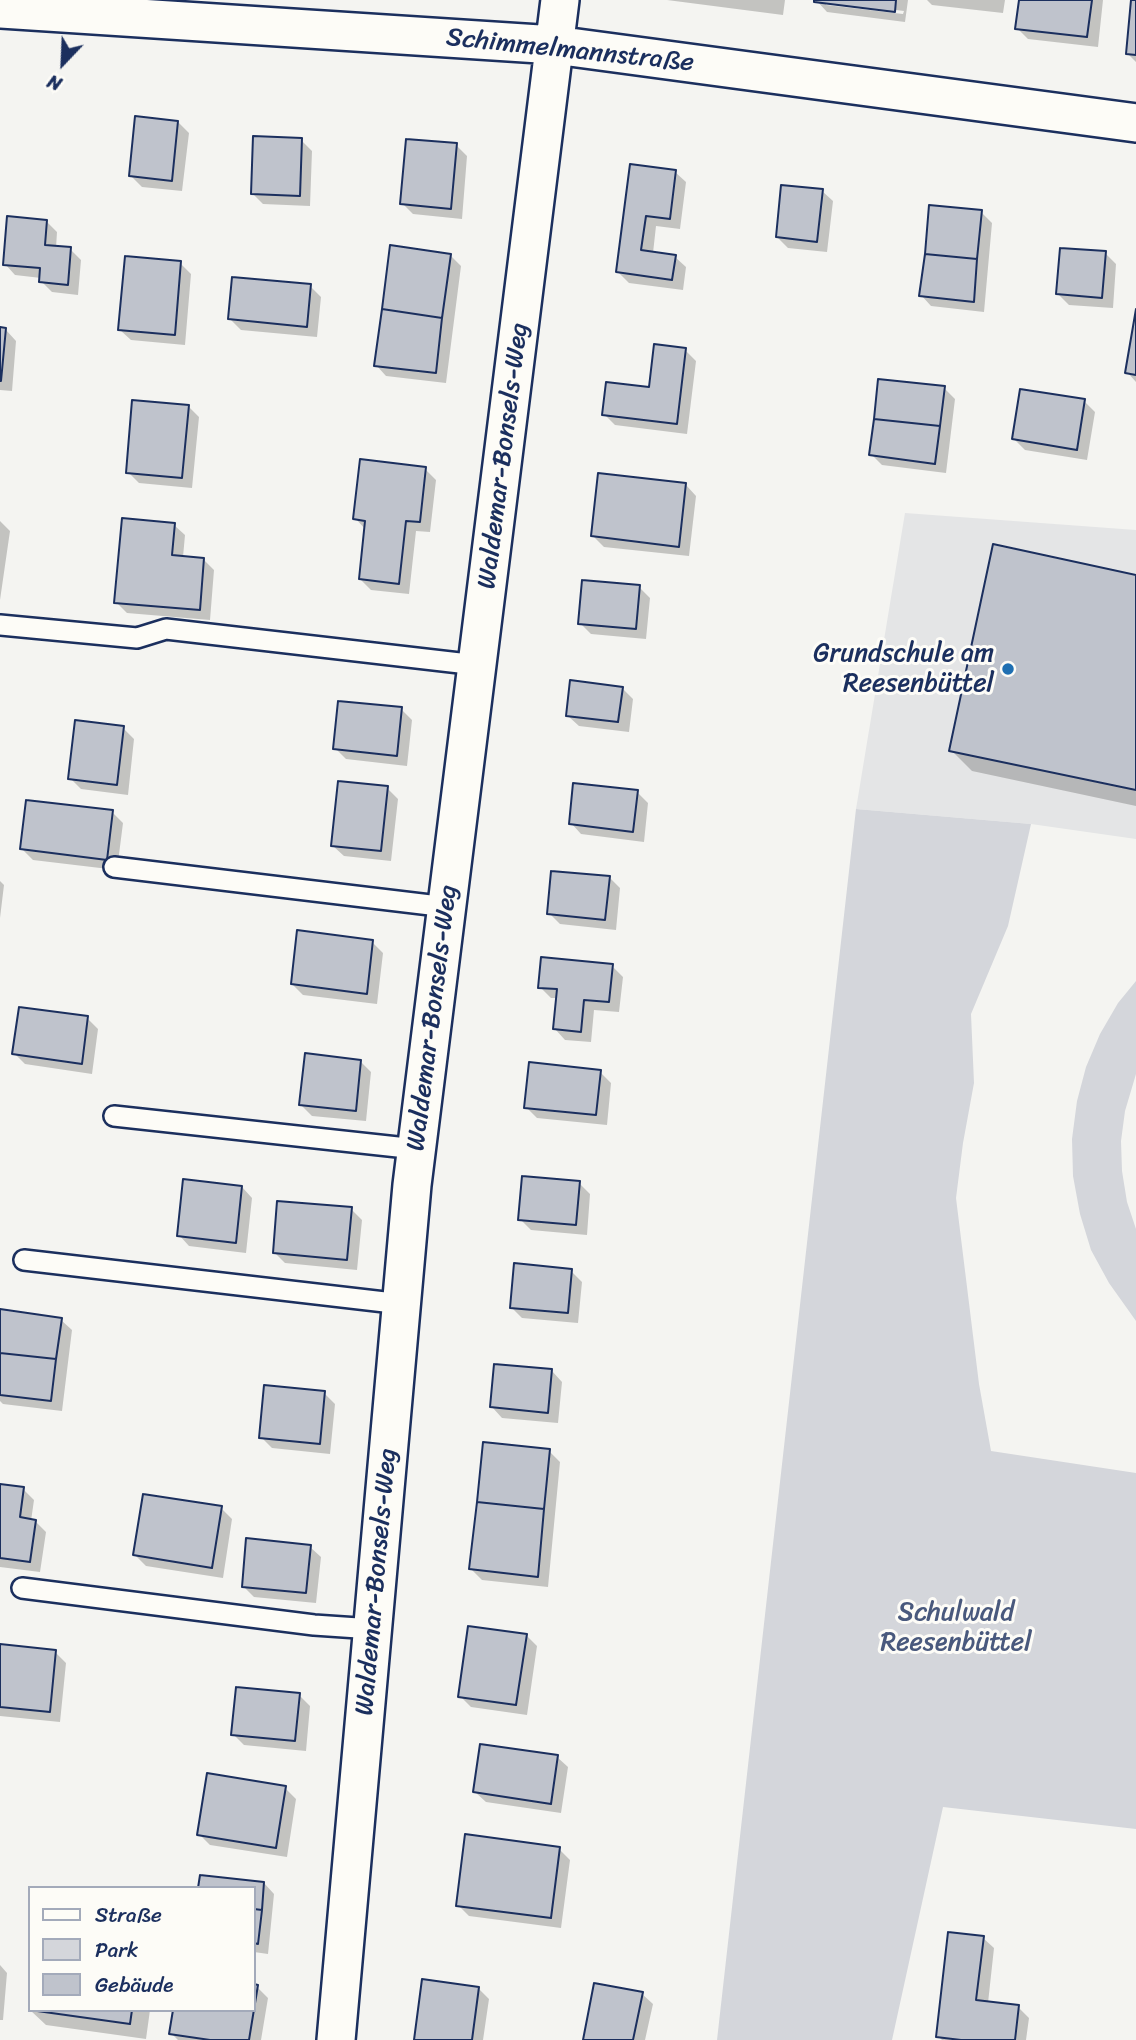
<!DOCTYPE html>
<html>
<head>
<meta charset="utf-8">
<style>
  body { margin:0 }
  #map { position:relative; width:1136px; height:2040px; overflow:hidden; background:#f4f4f1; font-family:Sriracha,sans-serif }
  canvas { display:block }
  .legend { position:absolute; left:28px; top:1886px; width:228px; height:126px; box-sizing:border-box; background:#fdfcf7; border:2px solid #a3aaba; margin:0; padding:9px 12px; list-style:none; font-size:21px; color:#1b2f5e }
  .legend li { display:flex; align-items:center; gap:14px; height:35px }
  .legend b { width:35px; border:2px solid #a3aaba }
  .north { position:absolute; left:28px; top:28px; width:70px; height:70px; -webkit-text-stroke:5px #fdfcf7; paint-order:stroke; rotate:203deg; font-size:19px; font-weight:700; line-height:28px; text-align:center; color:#1b2f5e }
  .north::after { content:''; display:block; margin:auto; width:24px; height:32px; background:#1b2f5e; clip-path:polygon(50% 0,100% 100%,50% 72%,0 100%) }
</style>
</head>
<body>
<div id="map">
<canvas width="1136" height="2040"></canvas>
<ul class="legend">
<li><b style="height:9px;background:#fdfcf7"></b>Straße</li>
<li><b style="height:19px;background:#d4d6db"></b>Park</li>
<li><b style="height:19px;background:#bfc3cc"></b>Gebäude</li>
</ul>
<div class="north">N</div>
</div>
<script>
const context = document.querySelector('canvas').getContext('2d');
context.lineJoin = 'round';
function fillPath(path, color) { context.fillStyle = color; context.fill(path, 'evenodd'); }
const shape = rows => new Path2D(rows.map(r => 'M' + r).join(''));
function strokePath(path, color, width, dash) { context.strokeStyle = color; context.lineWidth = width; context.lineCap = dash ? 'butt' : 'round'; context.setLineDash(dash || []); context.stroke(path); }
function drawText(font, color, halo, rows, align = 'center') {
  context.font = font + ' Sriracha,sans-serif'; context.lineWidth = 6; context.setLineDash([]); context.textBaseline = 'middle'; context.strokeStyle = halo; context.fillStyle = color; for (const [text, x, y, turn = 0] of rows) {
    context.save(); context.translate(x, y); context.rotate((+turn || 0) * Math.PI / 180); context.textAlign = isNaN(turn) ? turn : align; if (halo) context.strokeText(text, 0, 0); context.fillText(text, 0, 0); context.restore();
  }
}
const built = shape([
  [905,513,1136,530,1136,839,1031,824,856,809]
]);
const green = shape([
  [856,809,1031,824,1008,926,971,1014,974,1083,963,1143,956,1198,979,1384,991,1451,1136,1473,1136,1829,943,1807,892,2040,717,2040],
  [1136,981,1136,1074,1125,1111,1121,1141,1122,1171,1127,1202,1136,1229,1136,1321,1109,1283,1091,1250,1080,1214,1073,1176,1072,1139,1077,1101,1086,1067,1100,1034,1118,1003]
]);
const shadow = shape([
  [667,0,785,0,783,15],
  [816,0,908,0,905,22,827,12],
  [826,1,904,11,903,14,826,5],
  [927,0,1005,0,1003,13,932,5],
  [1020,0,1103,0,1098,47,1028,39,1017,28],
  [1133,0,1136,0,1136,62,1127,53],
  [178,122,189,133,182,191,142,187,131,176],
  [301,140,312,151,310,206,263,204,252,193],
  [456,145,467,156,462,219,413,214,402,203],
  [632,166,675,172,686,182,680,229,656,226,653,253,675,257,686,267,683,290,629,283,618,272],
  [822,191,833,201,827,252,788,248,777,237],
  [981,212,992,223,984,312,931,306,921,295],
  [46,221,57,232,56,248,70,249,81,260,78,295,52,292,41,281,41,278,15,275,5,264],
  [1105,253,1116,264,1113,308,1069,305,1058,294],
  [450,255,461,266,446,383,386,376,376,365],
  [180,263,191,274,185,345,131,340,120,330],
  [310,286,321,297,317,337,241,330,230,319],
  [1136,318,1136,382,1127,372],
  [0,329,6,330,16,341,12,391,0,390],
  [685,350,696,361,687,434,615,425,604,414,650,389],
  [944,388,955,399,946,473,882,465,871,454],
  [1084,401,1095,412,1087,460,1025,450,1014,439],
  [188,406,199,417,192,488,139,483,128,472],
  [425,469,436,480,430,532,416,531,409,594,371,590,360,579,366,530,355,518],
  [686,485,696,496,689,556,604,547,593,536],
  [0,521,10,531,0,600],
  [174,525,185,535,183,557,203,559,214,570,210,620,127,613,116,602],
  [1136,577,1136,806,972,771,951,750],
  [639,587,650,598,646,639,591,634,580,623],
  [622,688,633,699,629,732,579,726,568,716],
  [401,709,412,720,407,766,346,759,335,748],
  [123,728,134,739,128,795,81,789,70,778],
  [387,788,398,799,391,861,344,856,333,846],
  [637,792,648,803,644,842,581,834,571,823],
  [112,812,123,823,117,870,33,860,22,849],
  [609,877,620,888,616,930,560,924,549,913],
  [0,881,4,885,0,918],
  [372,942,383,953,377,1004,303,995,292,984],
  [612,966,623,977,619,1012,594,1010,591,1042,565,1040,555,1029,558,998,551,998,540,987],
  [87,1018,98,1029,92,1074,25,1064,14,1053],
  [360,1061,371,1072,366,1121,312,1116,301,1105],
  [600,1072,611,1083,607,1125,537,1118,526,1107],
  [579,1183,590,1194,587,1235,531,1230,520,1219],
  [242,1187,252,1198,246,1253,189,1246,179,1235],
  [351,1209,362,1220,357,1270,285,1263,274,1252],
  [571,1271,582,1282,578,1323,522,1318,511,1307],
  [61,1320,72,1330,62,1411,3,1404,0,1401,0,1321],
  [552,1371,562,1382,558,1423,502,1418,492,1407],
  [324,1393,335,1404,330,1454,272,1448,261,1437],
  [549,1451,560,1462,548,1587,482,1580,471,1569],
  [0,1486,23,1489,34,1500,31,1521,35,1521,46,1532,40,1572,0,1567],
  [221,1508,232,1519,223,1578,146,1566,135,1555],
  [310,1547,321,1557,316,1603,254,1597,243,1586],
  [526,1635,537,1646,527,1715,471,1707,460,1696],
  [0,1646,55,1652,66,1663,60,1722,0,1716],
  [299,1695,310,1706,306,1751,244,1745,233,1734],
  [557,1757,568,1767,561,1813,486,1802,475,1792],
  [285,1788,296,1799,287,1857,210,1845,199,1834],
  [559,1849,570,1860,561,1928,469,1916,458,1905],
  [264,1883,274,1894,268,1954,254,1952,254,1888],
  [983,1938,994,1948,988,2003,1018,2007,1029,2018,1026,2040,942,2040,938,2036],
  [0,1965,7,1973,3,2020,0,2020],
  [254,1986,257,1987,268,1998,261,2040,178,2040,171,2033,254,2010],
  [478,1988,489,1999,483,2040,415,2040],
  [642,1994,653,2004,645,2040,585,2040],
  [30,2010,150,2010,146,2039,46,2025]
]);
const building = shape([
  [814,0,896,0,895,12,814,2,814,0],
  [1019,0,1092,0,1087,37,1015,29,1019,0],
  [1131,0,1136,0,1136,55,1126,54,1131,0],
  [135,116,178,121,172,181,129,176,135,116],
  [253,136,302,138,300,196,251,194,253,136],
  [406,139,457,143,451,209,400,204,406,139],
  [630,164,676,170,670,219,646,216,641,250,676,255,672,280,616,272,630,164],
  [781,185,823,189,817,242,776,237,781,185],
  [929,205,982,210,977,259,925,254,929,205],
  [7,216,47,220,45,245,71,247,68,285,39,282,40,268,3,265,7,216],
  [390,245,451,254,442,318,382,309,390,245],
  [1060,248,1106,251,1102,298,1056,294,1060,248],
  [925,254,977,259,974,302,919,296,925,254],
  [125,256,181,261,175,335,118,330,125,256],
  [232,277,311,284,307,327,228,319,232,277],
  [382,309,442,318,436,373,374,366,382,309],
  [1136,309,1136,375,1125,373,1136,309],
  [0,327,6,328,1,381,0,381,0,327],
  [654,344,686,348,677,424,602,415,606,382,649,387,654,344],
  [878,379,945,386,940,426,874,419,878,379],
  [1020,389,1085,399,1077,450,1012,439,1020,389],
  [132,400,189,405,182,478,126,473,132,400],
  [874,419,940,426,935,464,869,455,874,419],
  [360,459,426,467,420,522,406,521,399,584,359,579,365,521,353,519,360,459],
  [598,473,686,483,679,547,591,536,598,473],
  [122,518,175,523,172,555,204,558,200,610,114,603,122,518],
  [993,544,1136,575,1136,790,949,751,993,544],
  [582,580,640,585,636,629,578,624,582,580],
  [570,680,623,687,618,722,566,716,570,680],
  [338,701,402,707,397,756,333,749,338,701],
  [75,720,124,726,117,785,68,779,75,720],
  [338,781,388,786,381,851,331,846,338,781],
  [573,783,638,790,633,832,569,824,573,783],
  [26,800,113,810,107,860,20,849,26,800],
  [551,871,610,876,605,920,547,914,551,871],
  [297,930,373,940,367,994,291,984,297,930],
  [541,957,613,964,609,1002,584,1000,581,1032,553,1029,557,989,538,988,541,957],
  [19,1007,88,1016,82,1064,12,1054,19,1007],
  [305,1053,361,1060,356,1111,299,1105,305,1053],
  [529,1062,601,1070,596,1115,524,1108,529,1062],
  [522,1176,580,1181,576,1225,518,1220,522,1176],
  [183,1179,242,1186,236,1243,177,1236,183,1179],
  [277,1201,352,1207,347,1260,273,1253,277,1201],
  [514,1263,572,1269,568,1313,510,1308,514,1263],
  [0,1309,62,1318,56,1359,0,1353,0,1309],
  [0,1353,56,1359,51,1401,0,1395,0,1353],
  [494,1364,552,1369,548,1413,490,1407,494,1364],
  [264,1385,325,1391,320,1444,259,1438,264,1385],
  [483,1442,550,1449,544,1509,477,1502,483,1442],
  [0,1484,24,1487,20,1517,36,1520,30,1562,0,1558,0,1484],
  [143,1494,222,1506,212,1568,133,1555,143,1494],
  [477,1502,544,1509,538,1577,469,1569,477,1502],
  [246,1538,311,1545,306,1593,242,1587,246,1538],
  [468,1626,527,1634,516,1705,458,1697,468,1626],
  [0,1644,56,1650,50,1712,0,1707,0,1644],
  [236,1687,300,1693,295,1741,231,1735,236,1687],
  [480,1744,558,1755,551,1804,473,1792,480,1744],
  [207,1773,286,1786,276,1848,197,1835,207,1773],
  [465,1834,560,1847,551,1918,456,1906,465,1834],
  [200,1875,264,1882,262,1910,254,1909,254,1888,198,1888,200,1875],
  [254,1909,262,1910,258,1944,254,1943,254,1909],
  [948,1932,984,1936,976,2000,1019,2005,1015,2040,961,2040,936,2037,948,1932],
  [422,1979,479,1987,472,2040,414,2040,422,1979],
  [594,1983,643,1992,633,2040,583,2040,594,1983],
  [254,1984,258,1985,249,2040,210,2040,169,2034,173,2010,254,2010,254,1984],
  [30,2010,132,2010,130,2024,30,2010]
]);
const service = shape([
  [0,625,137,638,166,629,477,665],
  [114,867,447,907],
  [114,1116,416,1149],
  [24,1260,402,1304],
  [22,1588,314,1625,373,1629]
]);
const minor = shape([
  [0,9,555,45,1136,123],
  [336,2040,412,1185,560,0]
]);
const markers = [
  [1008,669,7,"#1f6fb2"]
];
const streetNames = [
  ["Schimmelmannstraße",570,51,6],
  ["Waldemar-Bonsels-Weg",504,456,-83],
  ["Waldemar-Bonsels-Weg",433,1018,-83],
  ["Waldemar-Bonsels-Weg",377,1582,-85]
];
const poiNames = [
  ["Grundschule am",994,654],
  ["Reesenbüttel",994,684]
];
const parkNames = [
  ["Schulwald",956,1613],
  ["Reesenbüttel",956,1643]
];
fillPath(built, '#e4e5e6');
fillPath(green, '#d4d6db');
fillPath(shadow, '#0003');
fillPath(building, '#bfc3cc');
strokePath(building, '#1b2f5e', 2);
strokePath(service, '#1b2f5e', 24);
strokePath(minor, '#1b2f5e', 42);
strokePath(service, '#fdfcf7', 19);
strokePath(minor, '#fdfcf7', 37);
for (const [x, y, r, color] of markers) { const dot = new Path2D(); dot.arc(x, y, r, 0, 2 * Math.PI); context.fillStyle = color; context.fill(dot); strokePath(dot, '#fdfcf7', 2.5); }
drawText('26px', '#1b2f5e', '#fdfcf7', streetNames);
drawText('26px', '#1b2f5e', '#fdfcf7', poiNames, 'right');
drawText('26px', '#49597d', '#fdfcf7', parkNames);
</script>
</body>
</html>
